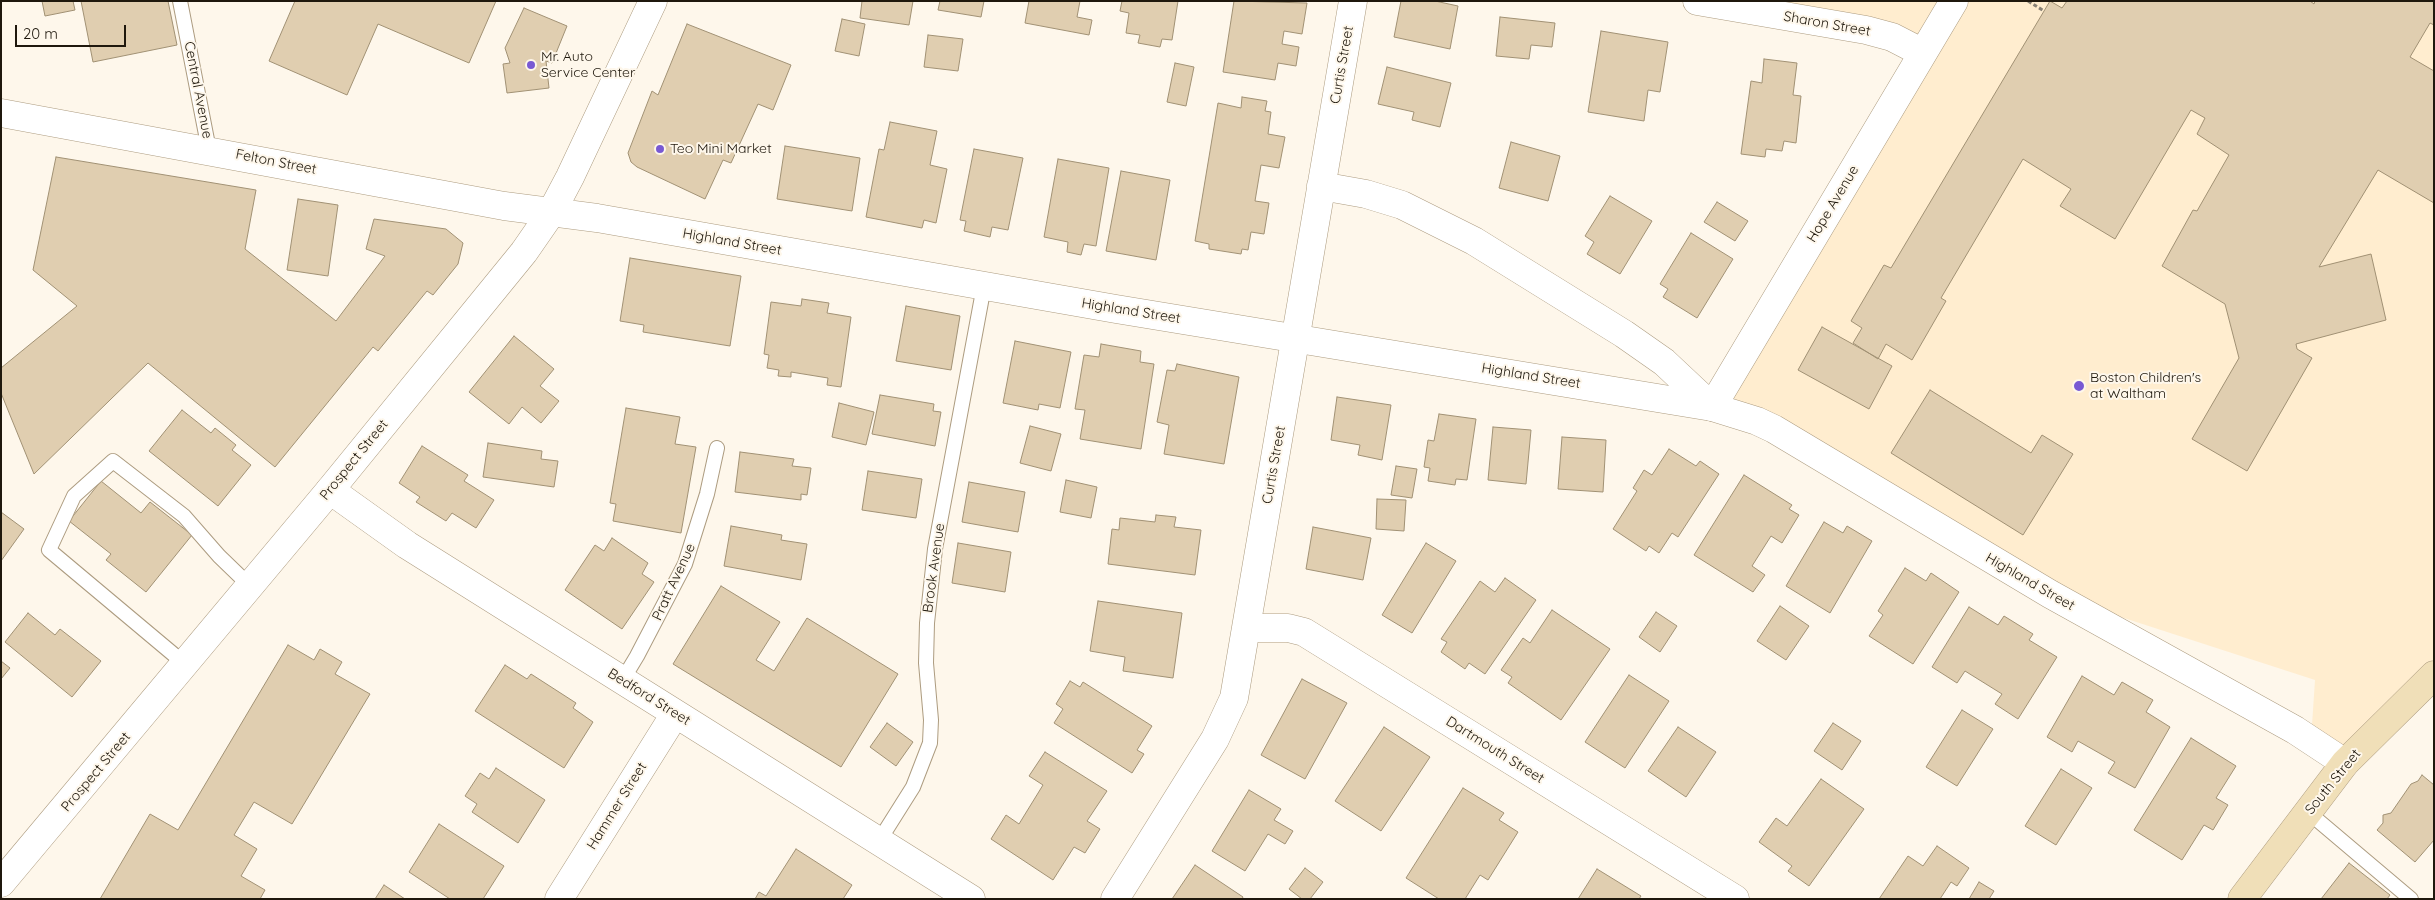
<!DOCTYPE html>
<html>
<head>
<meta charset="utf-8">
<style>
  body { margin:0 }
  #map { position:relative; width:2435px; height:900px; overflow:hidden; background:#fef7eb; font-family:Quicksand,sans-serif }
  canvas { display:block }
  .frame { position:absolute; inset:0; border:2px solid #1f180d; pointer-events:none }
  .scale { position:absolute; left:15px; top:25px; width:111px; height:22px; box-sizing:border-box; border:2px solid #1f180d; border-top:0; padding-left:6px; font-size:15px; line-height:18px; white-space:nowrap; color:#1f180d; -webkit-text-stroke:4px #fef7eb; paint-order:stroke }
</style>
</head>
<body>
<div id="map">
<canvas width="2435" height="900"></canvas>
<div class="frame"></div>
<div class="scale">20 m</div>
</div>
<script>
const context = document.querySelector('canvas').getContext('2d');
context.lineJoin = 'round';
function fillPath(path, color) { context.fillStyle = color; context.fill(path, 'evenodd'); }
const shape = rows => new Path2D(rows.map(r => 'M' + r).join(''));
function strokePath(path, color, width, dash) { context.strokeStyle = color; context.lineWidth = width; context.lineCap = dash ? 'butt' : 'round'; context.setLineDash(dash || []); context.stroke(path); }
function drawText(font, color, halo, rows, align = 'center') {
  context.font = font + ' Quicksand,sans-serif'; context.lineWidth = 4; context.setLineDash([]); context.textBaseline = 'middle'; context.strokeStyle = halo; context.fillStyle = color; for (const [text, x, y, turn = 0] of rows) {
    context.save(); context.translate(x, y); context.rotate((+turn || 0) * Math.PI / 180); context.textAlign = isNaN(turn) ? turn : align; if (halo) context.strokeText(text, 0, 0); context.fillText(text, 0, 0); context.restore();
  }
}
const built = shape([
  [1697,1,2434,1,2434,675,2345,763,2311,740,2315,680,2050,594,1712,407,1923,53]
]);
const building = shape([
  [42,1,73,1,75,10,45,16,42,1],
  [81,1,168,1,177,45,93,62,81,1],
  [295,1,496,1,469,63,378,24,347,95,269,61,295,1],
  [862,1,913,1,909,25,860,18,862,1],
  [940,1,984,1,981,17,938,10,940,1],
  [1029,1,1080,1,1077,17,1092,20,1089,35,1025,23,1029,1],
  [1122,1,1178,1,1172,40,1162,39,1160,47,1138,43,1140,35,1126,33,1129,13,1120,11,1122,1],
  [1234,1,1307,3,1302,34,1284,31,1282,44,1299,47,1296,66,1278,63,1275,80,1223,72,1234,1],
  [1401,1,1435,1,1458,6,1450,49,1394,37,1401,1],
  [2050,1,2062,8,2067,1,2310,1,2314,4,2315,1,2434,1,2434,25,2430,23,2410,57,2434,71,2434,203,2378,170,2319,267,2371,254,2386,320,2296,344,2297,349,2312,358,2247,471,2192,439,2239,358,2225,304,2162,266,2193,210,2197,211,2229,155,2197,134,2205,118,2191,110,2115,239,2060,206,2071,189,2023,159,1941,298,1946,301,1912,360,1886,344,1878,359,1853,343,1862,328,1851,321,1884,265,1891,268,2050,1],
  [524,8,567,26,552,63,546,61,549,88,507,93,503,64,510,63,505,48,524,8],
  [1500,17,1555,23,1552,47,1531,45,1529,59,1496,56,1500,17],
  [842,19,865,24,859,56,835,51,842,19],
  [687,24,791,65,773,110,758,104,731,163,723,160,705,199,637,167,631,162,628,153,652,91,658,95,687,24],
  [1601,31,1668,42,1660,92,1648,90,1644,121,1588,112,1601,31],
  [928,35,963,39,958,71,924,67,928,35],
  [1764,59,1797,63,1793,95,1801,96,1796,143,1784,141,1782,151,1766,149,1765,157,1741,154,1751,81,1762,83,1764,59],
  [1175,63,1194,67,1186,106,1167,102,1175,63],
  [1387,67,1451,83,1440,127,1412,120,1414,112,1378,104,1387,67],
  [1242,97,1267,101,1265,111,1271,112,1268,134,1285,137,1279,168,1261,165,1255,201,1269,203,1264,234,1251,232,1248,250,1242,249,1241,254,1209,249,1209,244,1195,241,1218,103,1241,108,1242,97],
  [890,122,937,131,930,165,947,169,936,223,924,220,922,228,866,217,879,149,884,150,890,122],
  [1511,142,1560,156,1548,201,1499,188,1511,142],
  [785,146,860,158,852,211,777,199,785,146],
  [974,149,1023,158,1008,230,992,227,990,237,964,231,966,221,960,220,974,149],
  [56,157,256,190,245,249,336,321,385,256,366,249,374,219,446,229,463,243,458,264,433,295,427,291,378,351,373,347,275,467,148,363,34,474,1,393,1,368,77,306,33,270,56,157],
  [1058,159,1109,168,1096,246,1084,244,1081,255,1067,252,1068,242,1044,237,1058,159],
  [1121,171,1170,180,1156,260,1106,251,1121,171],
  [1610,196,1652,221,1620,274,1587,254,1594,242,1585,236,1610,196],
  [298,199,338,205,328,276,287,270,298,199],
  [1717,202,1748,221,1735,241,1704,222,1717,202],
  [1691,233,1733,259,1697,318,1663,297,1668,289,1660,284,1691,233],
  [630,258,741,276,730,346,643,332,644,325,620,321,630,258],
  [802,299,829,303,827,313,851,317,841,387,827,385,828,378,791,372,791,377,778,376,779,370,767,368,769,355,764,354,771,302,801,306,802,299],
  [906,306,960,316,951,370,896,361,906,306],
  [1822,327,1892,366,1869,409,1798,370,1822,327],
  [514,336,554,369,540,386,559,401,541,423,522,407,509,424,469,392,514,336],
  [1015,341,1071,352,1060,408,1039,404,1038,410,1003,403,1015,341],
  [1101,344,1141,351,1140,362,1154,364,1141,449,1080,439,1085,410,1075,409,1084,355,1099,357,1101,344],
  [1177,364,1239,377,1224,464,1164,454,1169,425,1157,422,1167,370,1175,371,1177,364],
  [1930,390,2031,453,2042,435,2073,454,2023,535,1891,453,1930,390],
  [880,395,934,404,933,411,941,412,935,446,872,434,880,395],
  [1337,397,1391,405,1382,460,1358,455,1360,445,1331,440,1337,397],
  [839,403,874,412,866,445,832,437,839,403],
  [626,408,680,417,675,444,696,447,681,533,613,521,616,504,610,503,626,408],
  [182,410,211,433,215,428,236,445,232,450,251,465,218,506,149,451,182,410],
  [1439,414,1476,419,1467,480,1456,479,1455,485,1428,481,1430,468,1424,467,1428,440,1434,441,1439,414],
  [1030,426,1061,434,1051,471,1020,463,1030,426],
  [1493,427,1531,430,1526,484,1488,480,1493,427],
  [1562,437,1606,440,1603,492,1558,489,1562,437],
  [488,443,542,451,541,459,558,461,554,487,483,477,488,443],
  [422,446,468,475,464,481,494,500,476,528,452,513,446,521,416,502,420,497,399,483,422,446],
  [1669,449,1696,466,1700,461,1719,474,1678,537,1672,533,1659,553,1649,546,1646,551,1613,529,1637,491,1633,488,1644,470,1652,475,1669,449],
  [740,452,794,459,792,466,811,468,807,495,801,494,801,500,735,492,740,452],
  [1396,466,1417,469,1412,498,1391,495,1396,466],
  [868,471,922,479,916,518,862,510,868,471],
  [1744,475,1792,505,1789,509,1799,515,1782,543,1771,536,1752,566,1765,575,1753,592,1694,555,1744,475],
  [1066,480,1097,487,1091,518,1060,512,1066,480],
  [101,481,141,513,150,502,192,535,146,592,106,560,111,554,69,521,101,481],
  [969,482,1025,492,1018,532,962,522,969,482],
  [1377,499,1406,500,1404,531,1376,529,1377,499],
  [1,512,24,529,1,561,1,512],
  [1156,515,1176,517,1174,527,1201,530,1195,575,1108,564,1112,529,1119,530,1120,518,1155,522,1156,515],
  [1824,522,1843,533,1847,526,1872,541,1830,613,1786,586,1824,522],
  [731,526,782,535,781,540,807,544,801,580,724,566,731,526],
  [1313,527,1371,538,1363,580,1306,569,1313,527],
  [612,538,648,563,642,574,654,582,622,629,565,590,595,545,604,551,612,538],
  [958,543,1011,552,1005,592,952,583,958,543],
  [1426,543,1456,561,1412,633,1382,615,1426,543],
  [1905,568,1926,581,1931,573,1959,592,1913,664,1869,636,1883,615,1878,611,1905,568],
  [1505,578,1536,600,1485,674,1469,663,1465,669,1441,652,1447,642,1441,639,1480,581,1495,592,1505,578],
  [721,586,780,622,756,660,774,671,807,618,898,674,841,767,673,664,721,586],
  [1098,601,1182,613,1173,678,1123,671,1125,657,1090,651,1098,601],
  [1780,606,1809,626,1786,660,1757,641,1780,606],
  [1969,607,1998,625,2004,616,2033,634,2029,640,2057,657,2018,719,1995,704,2002,694,1965,671,1957,683,1932,667,1969,607],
  [1552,610,1610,649,1561,720,1508,683,1512,677,1501,670,1523,638,1530,643,1552,610],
  [1656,612,1677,626,1660,652,1639,637,1656,612],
  [28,613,55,635,60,629,101,661,72,697,5,642,28,613],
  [288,645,314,660,320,649,342,662,335,674,370,694,292,824,254,802,234,835,257,849,241,876,265,890,260,899,100,899,150,814,178,830,288,645],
  [1,661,10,668,1,679,1,661],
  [505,665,527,679,531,674,576,703,573,708,593,722,564,768,475,711,505,665],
  [1629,675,1669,701,1625,768,1585,742,1629,675],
  [2082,676,2114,695,2122,682,2153,700,2146,712,2170,727,2135,788,2108,773,2115,762,2078,741,2072,752,2047,737,2082,676],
  [1302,679,1347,703,1305,779,1261,755,1302,679],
  [1070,681,1080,687,1083,682,1152,726,1137,750,1144,754,1132,773,1054,723,1063,709,1056,704,1070,681],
  [1962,710,1993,729,1957,786,1926,767,1962,710],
  [887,723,913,742,896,766,870,747,887,723],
  [1833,723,1861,741,1842,770,1814,751,1833,723],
  [1384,727,1430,757,1381,831,1335,801,1384,727],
  [1678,727,1716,752,1686,797,1648,771,1678,727],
  [2191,738,2236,766,2216,798,2228,805,2213,830,2204,825,2182,860,2134,830,2191,738],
  [1045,752,1107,791,1087,821,1100,829,1085,853,1074,847,1053,880,991,839,1006,815,1019,824,1043,785,1029,776,1045,752],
  [496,768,545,800,518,843,472,812,477,804,465,796,480,773,489,779,496,768],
  [2061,769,2092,788,2056,845,2025,826,2061,769],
  [2422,775,2434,785,2434,840,2415,862,2377,830,2383,823,2383,815,2391,813,2411,784,2418,781,2422,775],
  [1821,779,1864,809,1809,886,1788,871,1792,866,1759,842,1776,818,1787,826,1821,779],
  [1463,788,1504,813,1499,820,1518,832,1488,880,1480,875,1465,899,1439,899,1406,878,1463,788],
  [1249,790,1281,809,1274,820,1293,831,1285,844,1268,834,1245,871,1212,851,1249,790],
  [439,824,504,866,483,899,450,899,409,872,439,824],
  [1937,846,1969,868,1957,886,1951,882,1940,899,1879,899,1908,856,1923,866,1937,846],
  [796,849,852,885,843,899,755,899,759,892,766,896,796,849],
  [2349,863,2390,895,2387,899,2321,899,2349,863],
  [1195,865,1243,897,1242,899,1172,899,1195,865],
  [1305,868,1323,882,1310,899,1302,899,1289,889,1305,868],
  [1597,869,1641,896,1639,899,1578,899,1597,869],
  [1979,882,1994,891,1989,899,1969,899,1979,882],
  [384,885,405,899,375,899,384,885]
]);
const path = shape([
  [2028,1,2044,11]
]);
const service = shape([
  [180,1,209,150],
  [185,664,49,550,74,496,113,461,184,516,219,556,250,586],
  [622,681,637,656,685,564,707,494,717,448],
  [2308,812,2411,899],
  [879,841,913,787,930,743,931,720,926,663,927,623,935,549,984,286]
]);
const minor = shape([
  [1697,1,1866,30,1892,37,1923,53],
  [1321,186,1366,194,1402,205,1474,241,1624,334,1664,362,1712,407,1954,1],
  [330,490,407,545,971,899],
  [1246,628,1288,628,1304,632,1735,899],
  [559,899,675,714],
  [1115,899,1215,739,1234,698,1353,1]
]);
const tertiary = shape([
  [1,113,504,206,597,218,1116,309,1712,407,1757,421,1774,429,2050,594,2295,730,2345,763],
  [1,883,330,490,524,252,551,213,570,177,653,1]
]);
const secondary = shape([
  [2242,899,2345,763,2434,675]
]);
const markers = [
  [531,65,5,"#7859d3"],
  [660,149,5,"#7859d3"],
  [2079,386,6,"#7859d3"]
];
const streetNames = [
  ["Sharon Street",1827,24,10],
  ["Curtis Street",1342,65,-80],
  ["Central Avenue",198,90,79],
  ["Felton Street",276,162,11],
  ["Hope Avenue",1833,204,-59],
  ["Highland Street",732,242,10],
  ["Highland Street",1131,311,9],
  ["Highland Street",1531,376,9],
  ["Prospect Street",354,460,-51],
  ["Curtis Street",1274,465,-80],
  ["Brook Avenue",934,568,-82],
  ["Pratt Avenue",674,582,-65],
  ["Highland Street",2030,582,30],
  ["Bedford Street",649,697,32],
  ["Dartmouth Street",1495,750,32],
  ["Prospect Street",96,772,-50],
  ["South Street",2333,782,-51],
  ["Hammer Street",617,806,-58]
];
const poiNames = [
  ["Mr. Auto",541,57],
  ["Service Center",541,73],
  ["Teo Mini Market",670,149],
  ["Boston Children's",2090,378],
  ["at Waltham",2090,394]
];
fillPath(built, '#ffedcf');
fillPath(building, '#e0ceb0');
strokePath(building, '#a19174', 1);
strokePath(service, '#ad9c80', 16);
strokePath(minor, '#ad9c80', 29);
strokePath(tertiary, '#ad9c80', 29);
strokePath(secondary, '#ad9c80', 29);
strokePath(path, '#888176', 3, [4, 2.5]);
strokePath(service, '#fff', 14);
strokePath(minor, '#fff', 28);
strokePath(tertiary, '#fff', 28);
strokePath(secondary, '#f0dfb8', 28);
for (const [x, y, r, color] of markers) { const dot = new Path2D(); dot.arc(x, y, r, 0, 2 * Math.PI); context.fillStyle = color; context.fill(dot); strokePath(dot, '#fef7eb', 2); }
drawText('14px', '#1f180d', '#fef7eb', streetNames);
drawText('14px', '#1f180d', '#fef7eb', poiNames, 'left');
</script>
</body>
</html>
